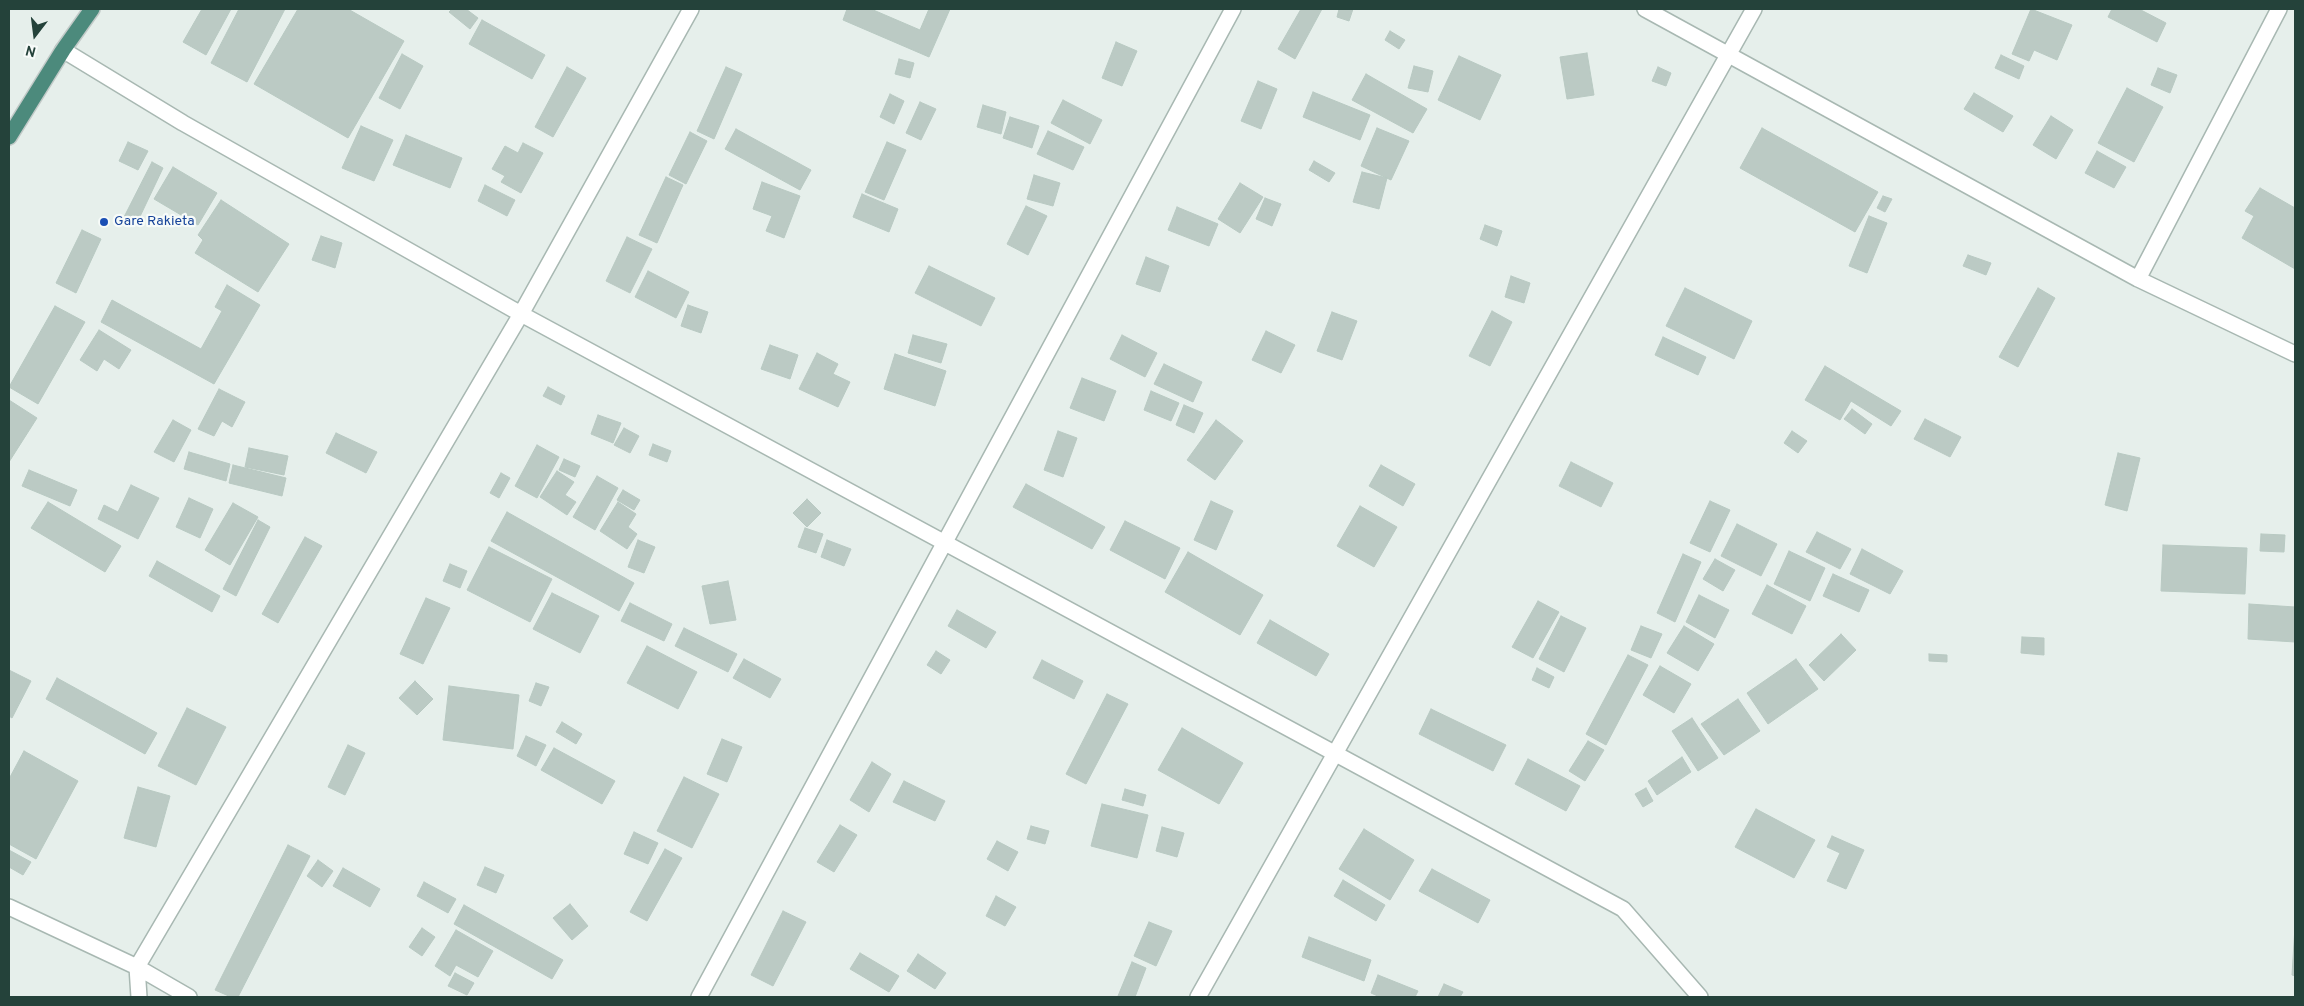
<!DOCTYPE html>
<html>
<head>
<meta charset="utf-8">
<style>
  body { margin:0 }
  #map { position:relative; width:2304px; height:1006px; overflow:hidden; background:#e6efeb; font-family:Overpass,sans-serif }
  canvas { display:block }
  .frame { position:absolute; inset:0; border:10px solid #24423a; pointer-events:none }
  .north { position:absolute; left:10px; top:10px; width:50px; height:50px; -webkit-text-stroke:4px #f7fbf9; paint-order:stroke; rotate:195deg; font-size:14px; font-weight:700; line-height:20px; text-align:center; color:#24423a }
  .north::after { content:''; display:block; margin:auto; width:18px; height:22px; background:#24423a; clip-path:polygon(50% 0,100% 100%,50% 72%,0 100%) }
</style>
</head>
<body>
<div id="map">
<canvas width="2304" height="1006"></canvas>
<div class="frame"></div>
<div class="north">N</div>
</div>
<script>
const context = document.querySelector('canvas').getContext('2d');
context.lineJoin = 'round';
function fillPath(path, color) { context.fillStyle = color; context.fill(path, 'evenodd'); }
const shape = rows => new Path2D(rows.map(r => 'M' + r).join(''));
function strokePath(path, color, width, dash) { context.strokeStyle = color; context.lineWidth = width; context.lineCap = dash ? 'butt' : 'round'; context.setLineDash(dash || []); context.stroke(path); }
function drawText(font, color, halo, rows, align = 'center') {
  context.font = font + ' Overpass,sans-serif'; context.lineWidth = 4.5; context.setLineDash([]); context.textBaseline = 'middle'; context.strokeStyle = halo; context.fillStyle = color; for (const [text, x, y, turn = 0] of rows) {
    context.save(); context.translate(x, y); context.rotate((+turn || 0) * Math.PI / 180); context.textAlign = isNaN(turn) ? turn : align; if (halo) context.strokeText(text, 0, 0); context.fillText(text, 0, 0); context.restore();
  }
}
const building = shape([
  [202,9,231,9,206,55,183,42,202,9],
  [239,9,285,9,247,82,211,63,239,9],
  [298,9,348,9,404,41,348,138,254,84,298,9],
  [452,9,466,9,478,18,470,29,449,12,452,9],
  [847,9,871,9,920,30,929,9,950,9,929,57,843,20,847,9],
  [1301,9,1322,9,1295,59,1278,49,1301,9],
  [1339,9,1353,9,1349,21,1337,17,1339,9],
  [2031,9,2072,25,2057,60,2034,50,2029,61,2012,54,2031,9],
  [2112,9,2139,9,2166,23,2157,42,2108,17,2112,9],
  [482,20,545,55,532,79,469,44,482,20],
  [1390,31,1405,40,1399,49,1385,40,1390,31],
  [1116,42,1137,51,1122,86,1102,78,1116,42],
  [1587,53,1594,95,1567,99,1560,57,1587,53],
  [402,54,423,66,400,109,379,98,402,54],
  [2001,55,2024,66,2019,79,1995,68,2001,55],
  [1459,56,1501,75,1480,120,1438,100,1459,56],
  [899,59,914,63,910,78,895,74,899,59],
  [1414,66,1433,71,1428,92,1408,88,1414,66],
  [567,67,586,78,553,137,535,127,567,67],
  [726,67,742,74,714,139,697,131,726,67],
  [1658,67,1671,73,1666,86,1652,81,1658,67],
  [2158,68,2177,75,2170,93,2151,85,2158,68],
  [1366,74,1427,109,1413,133,1352,100,1366,74],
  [1258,81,1277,89,1261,129,1241,121,1258,81],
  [2127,88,2163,107,2134,162,2098,143,2127,88],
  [1313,92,1370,115,1360,140,1303,117,1313,92],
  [1974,93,2013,116,2003,132,1964,109,1974,93],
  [890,94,904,101,894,124,880,117,890,94],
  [1063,100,1102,120,1090,144,1051,123,1063,100],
  [920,102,936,109,921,140,906,133,920,102],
  [983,105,1006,112,1001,134,977,127,983,105],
  [2051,116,2073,130,2056,159,2033,145,2051,116],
  [1010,117,1039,126,1032,148,1003,138,1010,117],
  [361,126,393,140,374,181,342,168,361,126],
  [1377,128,1409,141,1391,180,1361,166,1377,128],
  [1762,128,1878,192,1855,232,1740,168,1762,128],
  [736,129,811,170,800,190,725,149,736,129],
  [1048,131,1084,147,1073,170,1037,154,1048,131],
  [690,132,707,141,686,184,669,175,690,132],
  [406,135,462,158,450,188,393,165,406,135],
  [128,142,148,151,138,170,119,161,128,142],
  [887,142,906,150,884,200,865,192,887,142],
  [523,143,543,153,521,193,501,182,505,176,492,169,505,146,518,153,523,143],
  [2097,151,2126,167,2114,188,2085,173,2097,151],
  [1314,161,1335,173,1329,182,1309,170,1314,161],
  [152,162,163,168,136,225,123,219,152,162],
  [173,167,217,193,198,225,154,199,173,167],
  [1362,172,1387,178,1379,209,1353,202,1362,172],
  [1034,175,1060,183,1053,206,1027,199,1034,175],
  [666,177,683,185,657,243,639,235,666,177],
  [762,182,800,196,784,238,766,231,772,216,753,209,762,182],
  [1240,183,1263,197,1240,233,1218,219,1240,183],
  [485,185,515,200,507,216,478,201,485,185],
  [2260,188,2295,208,2295,269,2242,238,2254,216,2245,211,2260,188],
  [862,194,898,209,889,232,853,217,862,194],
  [1883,196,1892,199,1885,212,1877,208,1883,196],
  [1265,198,1281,204,1272,226,1256,219,1265,198],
  [221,200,289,244,258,292,195,253,203,240,198,235,221,200],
  [1026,206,1047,216,1028,255,1007,244,1026,206],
  [1177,207,1218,224,1209,246,1168,230,1177,207],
  [1869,216,1887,223,1867,273,1849,266,1869,216],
  [1485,225,1502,231,1497,246,1480,239,1485,225],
  [82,230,101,239,76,293,56,283,82,230],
  [321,236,342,243,335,268,312,260,321,236],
  [627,237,652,249,630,293,606,281,627,237],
  [1968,255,1991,263,1986,275,1963,266,1968,255],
  [1146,257,1169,266,1160,292,1136,284,1146,257],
  [929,266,995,298,981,326,915,293,929,266],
  [648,271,689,292,676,318,635,297,648,271],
  [1511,276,1530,283,1524,303,1505,297,1511,276],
  [227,285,260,305,214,384,101,322,112,300,201,349,222,311,215,307,227,285],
  [1685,288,1752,321,1734,359,1666,326,1685,288],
  [2038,288,2055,298,2018,367,1999,357,2038,288],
  [688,305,708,312,701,333,681,326,688,305],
  [55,306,85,322,38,404,9,387,55,306],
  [1492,311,1512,322,1490,366,1469,356,1492,311],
  [1332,312,1357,321,1342,360,1317,351,1332,312],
  [99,330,131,350,119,369,104,359,97,371,80,360,99,330],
  [1266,331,1295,345,1281,373,1252,360,1266,331],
  [913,335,947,344,941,363,908,353,913,335],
  [1122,335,1157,353,1145,377,1110,359,1122,335],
  [1663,337,1706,357,1698,375,1655,355,1663,337],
  [770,345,798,355,790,379,761,369,770,345],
  [817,353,838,364,833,374,850,382,838,407,799,389,817,353],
  [895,354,946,371,935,406,884,389,895,354],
  [1164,364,1202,382,1193,402,1154,384,1164,364],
  [1825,366,1901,411,1891,426,1851,401,1840,420,1805,400,1825,366],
  [1082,378,1116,391,1104,421,1070,408,1082,378],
  [548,387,565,396,561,405,543,396,548,387],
  [219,389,245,402,232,427,222,421,214,436,198,429,219,389],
  [1151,391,1179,403,1171,421,1144,410,1151,391],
  [9,400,37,418,9,462,9,400],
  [1184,405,1203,413,1194,433,1176,425,1184,405],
  [1852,409,1872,424,1865,434,1844,419,1852,409],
  [598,415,621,423,613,443,591,434,598,415],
  [1925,419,1961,437,1950,457,1914,439,1925,419],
  [173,420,191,430,174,462,154,452,173,420],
  [1216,420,1243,441,1215,480,1187,460,1216,420],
  [624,428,639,436,630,453,614,445,624,428],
  [1058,431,1077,438,1063,477,1044,470,1058,431],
  [1792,431,1807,441,1798,453,1784,443,1792,431],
  [336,433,377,452,366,473,326,453,336,433],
  [653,444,671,451,667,462,649,455,653,444],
  [537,445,559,457,537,498,515,486,537,445],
  [249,448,288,456,284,475,245,467,249,448],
  [189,452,230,464,226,481,184,469,189,452],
  [2118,453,2140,458,2127,511,2105,505,2118,453],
  [564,459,580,466,575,477,559,470,564,459],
  [1571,462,1613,483,1601,507,1559,486,1571,462],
  [233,465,286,478,282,496,229,483,233,465],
  [1381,465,1415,484,1403,506,1369,486,1381,465],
  [29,470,77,490,70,506,22,486,29,470],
  [557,471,574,482,565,495,576,502,567,515,540,497,557,471],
  [501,473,510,478,499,498,490,493,501,473],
  [597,476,618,488,595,530,573,517,597,476],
  [1026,484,1105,527,1092,549,1013,507,1026,484],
  [131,485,159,498,138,539,98,519,104,505,118,512,131,485],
  [623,490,640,500,634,510,617,500,623,490],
  [189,498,213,509,200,538,176,527,189,498],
  [807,499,821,513,807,527,793,513,807,499],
  [1211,501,1233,511,1216,550,1194,540,1211,501],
  [1710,501,1730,510,1710,552,1690,543,1710,501],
  [48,502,121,546,105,572,31,528,48,502],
  [618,502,636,514,628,527,637,534,627,549,600,531,618,502],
  [233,503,258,517,230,565,205,550,233,503],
  [1360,506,1397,527,1374,567,1337,546,1360,506],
  [507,512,634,583,619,611,491,541,507,512],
  [258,520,270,527,236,596,223,589,258,520],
  [1125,521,1180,548,1165,579,1110,550,1125,521],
  [1737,524,1777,544,1761,576,1721,556,1737,524],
  [805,528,823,534,816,553,798,547,805,528],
  [1817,532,1851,549,1840,569,1806,552,1817,532],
  [2261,534,2285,535,2284,552,2260,551,2261,534],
  [305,537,322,546,278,623,262,614,305,537],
  [638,540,655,547,644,573,628,567,638,540],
  [827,540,851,549,844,566,821,557,827,540],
  [2163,545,2247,548,2245,594,2161,591,2163,545],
  [489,547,552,579,530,622,467,590,489,547],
  [1862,549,1903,571,1890,594,1850,574,1862,549],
  [1789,551,1825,568,1810,601,1774,584,1789,551],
  [1188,552,1263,595,1240,635,1165,592,1188,552],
  [1683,554,1701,562,1675,622,1657,613,1683,554],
  [1715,559,1735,570,1723,591,1703,579,1715,559],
  [157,561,220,596,212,612,149,576,157,561],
  [450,564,467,571,460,588,443,581,450,564],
  [1833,574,1869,590,1859,612,1823,596,1833,574],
  [728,581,736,620,710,624,702,586,728,581],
  [1767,585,1806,606,1792,634,1752,614,1767,585],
  [552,593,599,616,580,653,533,629,552,593],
  [1699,595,1729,610,1715,638,1686,622,1699,595],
  [426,598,450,608,423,664,400,654,426,598],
  [1538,601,1559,612,1533,658,1512,647,1538,601],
  [630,603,672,624,664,641,621,621,630,603],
  [2249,604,2295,607,2295,642,2248,639,2249,604],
  [957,610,996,632,986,648,948,626,957,610],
  [1561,616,1586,628,1564,672,1539,659,1561,616],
  [1270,620,1329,654,1316,676,1257,643,1270,620],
  [1641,626,1662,634,1651,658,1631,650,1641,626],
  [1684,626,1714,644,1698,671,1667,653,1684,626],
  [684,628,737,654,728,672,675,646,684,628],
  [1841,634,1856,650,1824,681,1809,665,1841,634],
  [2022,637,2044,638,2044,655,2021,653,2022,637],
  [647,646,697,672,678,709,627,683,647,646],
  [936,651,950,660,941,674,927,665,936,651],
  [1929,654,1947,655,1947,662,1929,661,1929,654],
  [1628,655,1648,665,1606,745,1586,734,1628,655],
  [744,659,781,679,770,698,733,678,744,659],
  [1796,659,1818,689,1768,724,1747,693,1796,659],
  [1042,660,1083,681,1074,699,1033,678,1042,660],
  [1660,666,1691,684,1674,713,1643,695,1660,666],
  [1537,668,1554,677,1549,688,1532,680,1537,668],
  [9,670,31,681,12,718,9,716,9,670],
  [57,678,157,733,145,754,46,699,57,678],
  [415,681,433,699,417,715,399,698,415,681],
  [536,683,549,687,541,706,529,701,536,683],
  [449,686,519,695,513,749,443,740,449,686],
  [1107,694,1128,704,1086,784,1066,774,1107,694],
  [1738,699,1760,731,1724,755,1701,724,1738,699],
  [187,708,226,727,196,785,158,766,187,708],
  [1431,709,1506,745,1493,771,1419,734,1431,709],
  [1692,718,1718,758,1698,771,1672,731,1692,718],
  [562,722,582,734,576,744,556,732,562,722],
  [1182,728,1243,763,1219,804,1158,770,1182,728],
  [526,736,546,745,536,766,517,756,526,736],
  [722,739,742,747,727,782,707,774,722,739],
  [1588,741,1604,750,1585,781,1569,771,1588,741],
  [348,745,365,753,345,795,328,787,348,745],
  [554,748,615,781,602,804,541,770,554,748],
  [24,751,78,781,36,859,9,844,9,779,24,751],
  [1682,757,1691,772,1657,795,1648,781,1682,757],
  [1528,759,1580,786,1566,811,1515,784,1528,759],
  [872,762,891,774,869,812,850,800,872,762],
  [684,777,719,794,692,848,657,831,684,777],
  [904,781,945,801,935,821,893,802,904,781],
  [138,787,170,796,156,847,124,838,138,787],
  [1646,788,1653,801,1643,807,1635,794,1646,788],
  [1125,789,1146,795,1143,806,1122,800,1125,789],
  [1102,804,1148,815,1137,858,1091,846,1102,804],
  [1756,809,1815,840,1794,878,1735,847,1756,809],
  [840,825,857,835,834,872,817,862,840,825],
  [1031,826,1049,831,1045,844,1027,839,1031,826],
  [1162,827,1184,833,1177,857,1156,851,1162,827],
  [1364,829,1414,860,1390,900,1339,869,1364,829],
  [634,832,658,843,648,864,624,854,634,832],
  [1832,836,1864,850,1846,889,1827,881,1840,853,1827,847,1832,836],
  [997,841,1018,852,1008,871,987,859,997,841],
  [288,845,310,856,238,997,231,997,215,990,288,845],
  [665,849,682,858,647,921,630,912,665,849],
  [9,850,31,862,23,875,9,867,9,850],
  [318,860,333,871,322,887,307,876,318,860],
  [485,867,504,875,496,893,477,885,485,867],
  [343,868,380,889,370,907,333,886,343,868],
  [1432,869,1490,900,1478,923,1419,891,1432,869],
  [1343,880,1385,905,1376,921,1334,896,1343,880],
  [424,882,456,899,448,913,417,896,424,882],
  [996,896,1016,907,1005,926,986,916,996,896],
  [570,904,588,926,572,940,553,918,570,904],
  [464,905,563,960,552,979,454,924,464,905],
  [783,911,806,922,773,986,751,975,783,911],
  [1149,922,1172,931,1156,966,1134,956,1149,922],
  [2295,927,2295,976,2292,975,2295,927],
  [422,928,435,937,422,956,409,947,422,928],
  [456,930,493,951,478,977,456,965,450,976,435,966,456,930],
  [1309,937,1371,960,1364,981,1302,957,1309,937],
  [860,953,899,976,889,992,850,969,860,953],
  [918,954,946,973,935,989,907,971,918,954],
  [1132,962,1146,968,1135,997,1122,997,1118,996,1132,962],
  [455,973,474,983,467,995,448,986,455,973],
  [1378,975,1418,991,1415,997,1380,997,1371,993,1378,975],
  [1444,984,1463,992,1460,997,1438,997,1444,984]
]);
const minor = shape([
  [1645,9,2138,279,2295,354],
  [63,50,183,123,521,314,1623,909,1700,997],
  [2138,279,2279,9],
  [9,907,137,967,189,997],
  [139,997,137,967,521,314,691,9],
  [699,997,1233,9],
  [1198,997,1754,9]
]);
const trunk = shape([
  [9,137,63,50,92,9]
]);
const markers = [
  [104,222,5,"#1a4fb4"]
];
const transitNames = [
  ["Gare Rakieta",114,222]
];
fillPath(building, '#bbcac4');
strokePath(building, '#b8c9c2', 1);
strokePath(minor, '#a8b8b2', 18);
strokePath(trunk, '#c2cac8', 18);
strokePath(minor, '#fff', 15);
strokePath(trunk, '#4c8a7c', 15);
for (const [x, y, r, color] of markers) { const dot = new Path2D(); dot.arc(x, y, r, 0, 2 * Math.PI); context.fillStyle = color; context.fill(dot); strokePath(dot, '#f7fbf9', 2); }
drawText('14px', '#164399', '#f7fbf9', transitNames, 'left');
</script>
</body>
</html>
